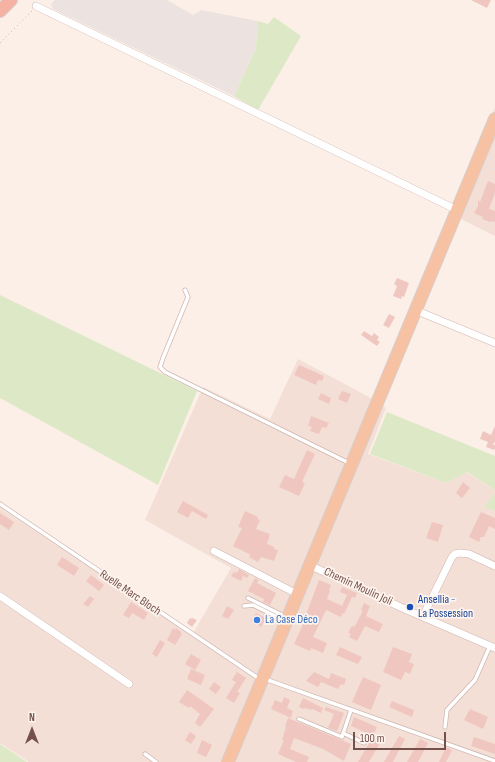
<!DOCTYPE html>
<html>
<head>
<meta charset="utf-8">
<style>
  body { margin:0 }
  #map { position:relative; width:495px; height:762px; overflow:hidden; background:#fcefe7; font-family:"Sofia Sans Condensed",sans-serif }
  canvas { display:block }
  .north { position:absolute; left:12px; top:710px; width:40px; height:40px; -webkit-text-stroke:3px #fef4ee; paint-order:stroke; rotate:0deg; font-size:11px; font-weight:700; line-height:16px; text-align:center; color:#75514c }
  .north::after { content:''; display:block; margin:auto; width:14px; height:18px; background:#75514c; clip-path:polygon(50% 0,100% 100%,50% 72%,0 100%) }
  .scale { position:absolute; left:353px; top:732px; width:93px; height:18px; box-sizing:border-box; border:2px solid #75514c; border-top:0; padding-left:5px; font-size:12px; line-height:14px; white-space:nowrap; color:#75514c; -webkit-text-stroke:3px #fef4ee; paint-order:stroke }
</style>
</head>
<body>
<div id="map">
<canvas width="495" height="762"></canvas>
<div class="north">N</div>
<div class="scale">100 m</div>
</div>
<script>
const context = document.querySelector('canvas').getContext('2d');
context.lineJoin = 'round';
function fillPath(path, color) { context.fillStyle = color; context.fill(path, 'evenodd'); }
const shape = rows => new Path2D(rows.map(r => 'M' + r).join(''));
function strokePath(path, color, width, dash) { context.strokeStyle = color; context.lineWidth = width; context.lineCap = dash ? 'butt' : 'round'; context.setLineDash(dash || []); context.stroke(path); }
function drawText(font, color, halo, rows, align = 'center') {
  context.font = font + ' "Sofia Sans Condensed",sans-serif'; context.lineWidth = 3.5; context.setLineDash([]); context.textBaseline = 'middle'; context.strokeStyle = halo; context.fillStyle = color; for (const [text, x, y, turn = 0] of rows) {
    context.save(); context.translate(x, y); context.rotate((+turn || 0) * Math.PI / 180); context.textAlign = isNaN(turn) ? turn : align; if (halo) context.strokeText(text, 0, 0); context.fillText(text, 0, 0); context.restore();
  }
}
const residential = shape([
  [495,107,495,236,451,214,487,128],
  [298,359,369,397,386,408,368,454,446,483,466,472,495,490,495,493,484,507,495,511,495,762,29,762,0,743,0,508,192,635,231,568,145,520,203,387,270,419]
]);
const industrial = shape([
  [55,0,167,0,193,15,201,10,258,21,256,48,234,96,53,9,51,4]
]);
const green = shape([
  [274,17,301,36,258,110,234,96,256,48,258,21,268,24],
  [0,295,197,391,158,485,0,398],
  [387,412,495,456,495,490,467,472,446,483,370,454],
  [495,493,495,511,484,507],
  [0,744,27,762,0,762]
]);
const building = shape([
  [471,0,491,0,487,8],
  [488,181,495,184,495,193,489,209,495,211,495,222,491,221,490,222,482,219,483,217,474,213,478,206,478,200,480,202],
  [397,278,409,283,404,297,402,296,401,299,393,296,397,286,394,284],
  [389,314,395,317,389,328,383,325],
  [364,331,372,336,374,333,379,337,377,340,380,342,377,346,361,335],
  [299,365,324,376,322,381,318,380,316,385,294,375],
  [342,391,351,394,347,403,338,399],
  [321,393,331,398,329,404,318,399],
  [311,416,329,423,326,428,322,427,319,434,310,431,312,427,308,426],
  [495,426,495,441,493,445,495,445,495,448,494,450,486,447,488,442,480,439,483,431,491,435],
  [307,450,315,454,302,482,305,483,299,496,279,487,285,475,294,479],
  [463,482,470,488,462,498,456,493],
  [183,501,208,515,206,519,192,511,188,518,177,512],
  [245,511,258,517,257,519,260,520,256,529,270,534,267,544,274,547,274,549,278,550,274,561,261,557,258,562,249,557,251,555,233,546,242,528,238,527],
  [481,512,495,518,495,529,489,526,484,537,481,537,479,542,469,537],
  [0,513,14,522,9,530,0,524],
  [432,522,443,525,438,542,426,538],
  [62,557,79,568,74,576,57,565],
  [239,569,249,575,247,578,243,576,241,581,231,576,234,572,237,573],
  [91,575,104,585,99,591,86,581],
  [255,578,259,580,257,583,276,593,270,605,263,602,264,599,248,591],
  [319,580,331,585,329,590,330,591,327,599,342,606,347,595,340,592,342,587,357,593,355,598,352,597,344,614,342,613,341,617,326,610,313,637,327,643,323,653,311,648,310,651,294,644,305,620,304,620],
  [90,596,94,599,88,607,83,604],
  [131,602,148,613,144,620,132,613,129,618,123,615],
  [364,603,370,606,366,616,383,624,379,632,365,626,357,641,349,637,351,634,348,633,352,626,354,627,356,624,363,611,361,610],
  [227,606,234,610,228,619,222,616],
  [256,613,266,618,261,627,251,621],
  [190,618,191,619,192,618,197,620,192,627,187,623],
  [173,628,175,630,176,628,181,632,181,633,182,634,175,645,167,640],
  [160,640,165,643,157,657,152,654],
  [340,647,362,657,358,664,336,655],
  [393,647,412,654,409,662,414,664,410,674,405,672,401,680,383,672],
  [191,654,201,660,195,670,185,664],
  [191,669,205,675,201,685,187,679],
  [237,672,246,678,237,692,240,693,234,703,226,698,236,682,232,680],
  [314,672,329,679,331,673,346,679,344,685,341,684,338,689,321,682,318,687,306,681],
  [363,677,381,685,371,710,352,702],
  [214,682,221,687,216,694,209,689],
  [187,690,214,709,200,727,195,723,200,714,190,706,189,708,179,702],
  [284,697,290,700,287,708,293,711,291,718,271,709,275,700,282,703],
  [303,698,323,708,321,713,312,709,311,710,305,708,304,709,299,707],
  [392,701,414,710,412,717,389,707],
  [326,707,344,713,337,731,328,728,334,714,324,710],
  [470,709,488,717,483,729,464,720],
  [354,717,377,727,373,736,351,726],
  [288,718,351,744,344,761,323,749,294,738,290,749,309,757,307,762,296,762,278,754,284,740,282,740,286,727,285,726],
  [190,732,196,736,191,744,185,740],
  [373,736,381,741,369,762,358,762],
  [399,736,405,739,393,762,384,762],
  [474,737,495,744,495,754,471,746],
  [420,739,428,743,418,762,407,762],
  [202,740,212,745,206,757,197,753],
  [446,747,452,750,446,762,439,762]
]);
const path = shape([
  [0,43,32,11]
]);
const service = shape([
  [185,290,188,297,163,358,160,367,165,372,351,464],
  [0,504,261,680],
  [248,598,286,617],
  [244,606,253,605,285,621],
  [265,679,495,761],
  [299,719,342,737,351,710],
  [445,727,447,710,475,680,490,646],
  [343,733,364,743],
  [145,754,156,762]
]);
const minor = shape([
  [36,6,457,210],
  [415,310,495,343],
  [214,551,297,594],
  [309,565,407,610,495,648],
  [0,596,129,684],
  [423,616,452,557,455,554,459,553,469,554,495,566]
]);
const primary = shape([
  [228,762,495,119]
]);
const trunk = shape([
  [0,11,11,0]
]);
const markers = [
  [410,607,4,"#1a4fb4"],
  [257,620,4,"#3f7fe0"]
];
const streetNames = [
  ["Chemin Moulin Joli",358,587,25],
  ["Ruelle Marc Bloch",130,593,34]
];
const transitNames = [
  ["Ansellia -",418,600],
  ["La Possession",418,614]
];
const shopNames = [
  ["La Case Déco",265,620]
];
fillPath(residential, '#f3dfd6');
fillPath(industrial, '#ece3e1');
fillPath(green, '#dde9c6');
fillPath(building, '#f0c7c0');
strokePath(service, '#cfb6b0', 5);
strokePath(minor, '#cfb6b0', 8);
strokePath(primary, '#d8cecd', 14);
strokePath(trunk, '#d8cecd', 14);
strokePath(path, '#d5aaa3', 1, [1, 3]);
strokePath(service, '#fff', 3.5);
strokePath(minor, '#fff', 7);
strokePath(primary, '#f7c2a3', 12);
strokePath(trunk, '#f5b2a2', 12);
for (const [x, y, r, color] of markers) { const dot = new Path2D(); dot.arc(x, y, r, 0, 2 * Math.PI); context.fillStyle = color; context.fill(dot); strokePath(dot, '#fef4ee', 1.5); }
drawText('12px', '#75514c', '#fef4ee', streetNames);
drawText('12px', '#164399', '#fef4ee', transitNames, 'left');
drawText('12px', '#366cbe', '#fef4ee', shopNames, 'left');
</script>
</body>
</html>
